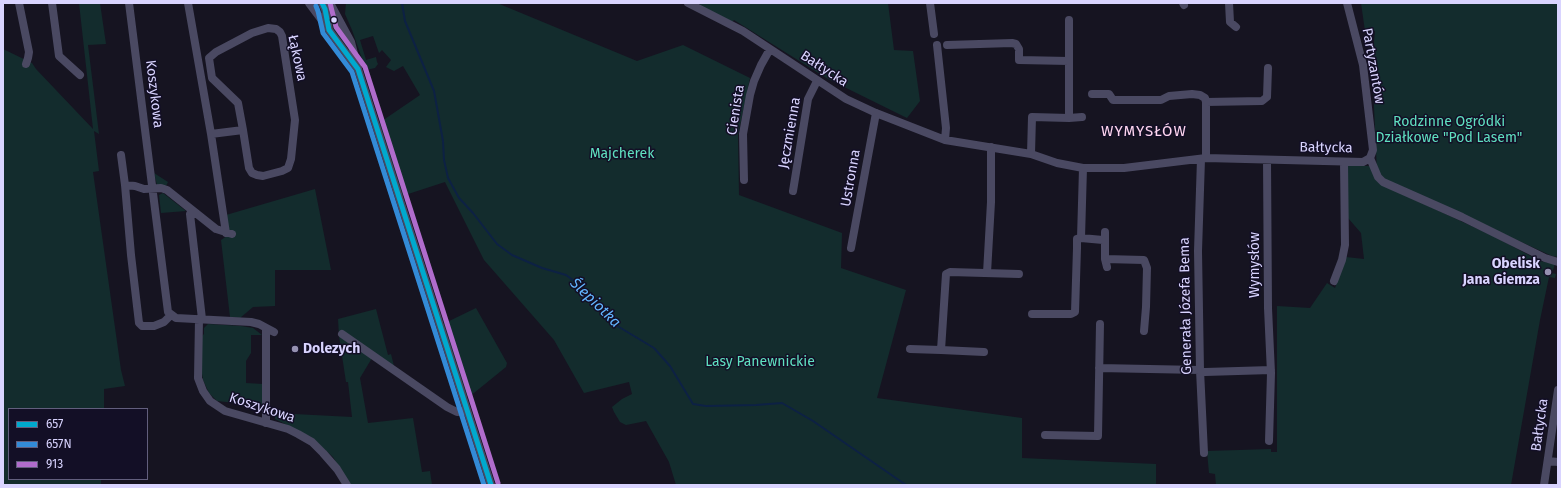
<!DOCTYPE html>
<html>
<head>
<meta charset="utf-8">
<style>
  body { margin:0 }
  #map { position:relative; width:1561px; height:488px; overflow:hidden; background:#161421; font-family:"Fira Sans",sans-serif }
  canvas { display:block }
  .frame { position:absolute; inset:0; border:4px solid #d9d4ff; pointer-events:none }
  .legend { position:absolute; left:8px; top:408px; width:140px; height:72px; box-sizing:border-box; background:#130f26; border:1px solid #625e7d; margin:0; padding:5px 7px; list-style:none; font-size:12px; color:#d9d4ff }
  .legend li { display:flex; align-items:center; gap:8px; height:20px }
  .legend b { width:20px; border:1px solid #625e7d }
</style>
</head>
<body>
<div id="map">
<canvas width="1561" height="488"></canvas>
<div class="frame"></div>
<ul class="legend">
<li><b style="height:5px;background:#00a9ce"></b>657</li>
<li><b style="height:5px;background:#338bd7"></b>657N</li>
<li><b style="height:5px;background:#b06ccc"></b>913</li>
</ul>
</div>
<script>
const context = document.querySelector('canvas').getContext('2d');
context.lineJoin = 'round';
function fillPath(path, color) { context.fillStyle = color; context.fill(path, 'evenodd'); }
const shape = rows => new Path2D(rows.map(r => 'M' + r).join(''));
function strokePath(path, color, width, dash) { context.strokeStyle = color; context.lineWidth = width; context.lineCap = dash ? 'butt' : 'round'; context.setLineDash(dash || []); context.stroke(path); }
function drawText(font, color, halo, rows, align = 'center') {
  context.font = font + ' "Fira Sans",sans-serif'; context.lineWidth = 3; context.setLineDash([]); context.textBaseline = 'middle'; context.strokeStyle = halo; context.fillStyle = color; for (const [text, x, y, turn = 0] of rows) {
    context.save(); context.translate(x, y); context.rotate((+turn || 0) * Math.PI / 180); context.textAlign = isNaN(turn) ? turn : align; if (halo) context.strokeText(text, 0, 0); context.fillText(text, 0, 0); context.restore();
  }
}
const green = shape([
  [79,3,100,3,106,44,88,45,99,134,94,131,99,171,93,172,121,370,125,386,104,389,104,409,9,409,9,479,101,479,101,485,3,485,3,49,32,63,36,69,93,129],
  [346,3,497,3,637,61,683,45,750,78,738,135,739,195,842,233,841,268,906,290,877,398,1022,418,1022,458,1156,464,1156,485,676,485,669,462,646,421,626,425,620,422,614,412,612,407,622,399,632,394,629,382,584,393,554,340,484,260,445,182,402,196,379,123,420,95,403,66,394,71,386,67,391,60,382,50,379,53,373,36,360,40,366,60,376,57,377,62,378,64,375,68,366,70,352,30,345,14],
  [699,3,888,3,894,50,913,51,920,101,907,118,828,79,734,20,732,22,701,6],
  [1361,3,1558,3,1558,257,1552,256,1385,180,1377,172,1372,63,1375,31,1365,31],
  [326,4,348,39,349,51,332,30],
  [1347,166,1370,166,1381,184,1493,236,1540,261,1555,264,1552,273,1556,274,1555,278,1549,277,1540,320,1511,485,1216,485,1215,474,1209,473,1207,451,1271,449,1271,452,1277,452,1277,306,1310,308,1327,283,1335,288,1346,257,1364,259,1361,233,1348,218],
  [154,173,168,182,166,186,157,185],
  [315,189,331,270,275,270,275,306,253,307,240,318,230,317,221,240,227,236,226,215],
  [163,193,186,211,161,213,159,195],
  [476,308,507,363,506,367,469,397,466,396,443,324],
  [376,309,388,355,391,354,395,370,372,358,360,378,368,423,413,418,422,472,430,471,432,485,350,485,333,457,311,437,275,419,275,413,352,417,348,382,346,382,339,336,338,319],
  [208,324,241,326,253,328,262,335,251,335,251,353,246,361,246,383,263,384,263,406,217,401,209,393,203,380,201,368,202,336,204,334,204,328]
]);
const stream = shape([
  [402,3,405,21,434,91,443,141,444,160,448,178,459,198,473,213,497,244,512,255,542,268,566,275,581,286,602,313,614,324,654,348,670,366,693,404,706,406,756,405,782,403,813,421,906,485]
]);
const minor = shape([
  [19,3,29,52,28,58,26,64],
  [52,3,59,56,80,75],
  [129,3,168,312,176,318,251,322,259,324,274,332],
  [188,3,211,134,226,233],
  [309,3,327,27],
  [322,3,325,9,329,30,357,68],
  [330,3,351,42,358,69,491,485],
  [688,3,743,31,846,99,876,113,945,140,1031,154,1057,163,1083,168,1124,168,1206,158,1363,162,1370,158],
  [930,3,934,34],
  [1183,3,1184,5],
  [1229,3,1230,22,1236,27],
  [1347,3,1363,65,1373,150,1370,158],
  [937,45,946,128,945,140],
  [947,45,1012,43,1016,44,1019,49,1019,60,1069,61,1069,20],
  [1092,94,1109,94,1113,100,1161,100,1169,96,1192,94,1200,95,1205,98,1206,102,1262,101,1267,97,1268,68],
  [1069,118,1082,117],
  [211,134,243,130,249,168,252,173,257,175,263,176,282,171,288,168,291,159,295,120,282,36,280,32,276,29,268,28,252,33,216,52,209,58,212,78,238,103,243,130],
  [1031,154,1032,117,1069,118,1069,61],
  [121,155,125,185,131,255,139,323,142,326,154,326,164,322,171,315],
  [1206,158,1206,102],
  [1370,158,1378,177,1383,182,1462,217,1545,258,1558,262],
  [1201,159,1198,251,1200,370,1204,453],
  [1267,160,1268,308,1271,373,1269,441],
  [744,180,743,134,750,95,754,81,761,65,770,49],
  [125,185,135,186,144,189,161,188,167,190,216,229,232,234],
  [793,191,808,99,817,81],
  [192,210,190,214,202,319],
  [1081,238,1103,240,1105,243,1105,259,1107,267],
  [1105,243,1105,232],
  [851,248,876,113],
  [1105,259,1144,260,1147,268,1146,307,1144,331],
  [987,273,991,202,991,147],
  [1334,281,1342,260,1345,245,1344,162],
  [1032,314,1071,314,1075,312,1077,248,1077,239,1081,238,1083,168],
  [199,319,198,378,203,391,210,401,225,411,288,429,298,434,312,442,323,453,337,469,347,485],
  [342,334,447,407,457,412,467,411],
  [910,349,941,350],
  [984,352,941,350,946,274,950,272,1019,274],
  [1099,368,1200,370,1205,372,1271,370],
  [266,423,266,328],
  [1045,435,1098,436,1100,324],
  [1548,461,1558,462],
  [1544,485,1558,390]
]);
const bus1 = shape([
  [322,3,325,9,329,30,358,69,491,485]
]);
const bus2 = shape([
  [316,6,318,11,323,33,352,72,484,485]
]);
const bus3 = shape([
  [330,3,336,27,365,67,498,483]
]);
const markers = [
  [334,20,3.5,"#d9d4ff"],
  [1548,272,4,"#9591b1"],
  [295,349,4,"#9591b1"]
];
const streetNames = [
  ["Łąkowa",297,58,78],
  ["Partyzantów",1373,66,80],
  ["Bałtycka",824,69,33],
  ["Koszykowa",154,94,83],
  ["Cienista",736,110,-81],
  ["Jęczmienna",790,133,-80],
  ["Bałtycka",1326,148,1],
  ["Ustronna",851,178,-80],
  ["Wymysłów",1255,265,-90],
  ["Generała Józefa Bema",1186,306,-91],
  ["Koszykowa",262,408,18],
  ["Bałtycka",1540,425,-82]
];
const parkNames = [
  ["Rodzinne Ogródki",1449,122],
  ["Działkowe \"Pod Lasem\"",1449,138],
  ["Majcherek",622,154],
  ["Lasy Panewnickie",760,362]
];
const poiNames = [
  ["Obelisk",1540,264],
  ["Jana Giemza",1540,280],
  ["Dolezych",303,349,"left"]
];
const neighbourhoodNames = [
  ["WYMYSŁÓW",1144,132]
];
const waterNames = [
  ["Ślepiotka",595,303,44]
];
fillPath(green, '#132c2d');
strokePath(stream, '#0d2144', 2);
strokePath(minor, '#4a4962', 8);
strokePath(bus1, '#00a9ce', 5);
strokePath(bus2, '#338bd7', 5);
strokePath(bus3, '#b06ccc', 5);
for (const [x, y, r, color] of markers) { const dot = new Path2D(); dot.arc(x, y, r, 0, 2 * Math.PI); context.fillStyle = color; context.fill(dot); strokePath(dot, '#130f26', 1.5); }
drawText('14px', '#d9d4ff', '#130f26', streetNames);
drawText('14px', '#5fe0c0', '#130f26', parkNames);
drawText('bold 14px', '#d9d4ff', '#130f26', poiNames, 'right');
context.letterSpacing = '1px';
drawText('15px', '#ffd6f0', '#130f26', neighbourhoodNames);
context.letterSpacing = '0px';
drawText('italic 15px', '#62b6ff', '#130f26', waterNames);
</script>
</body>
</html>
